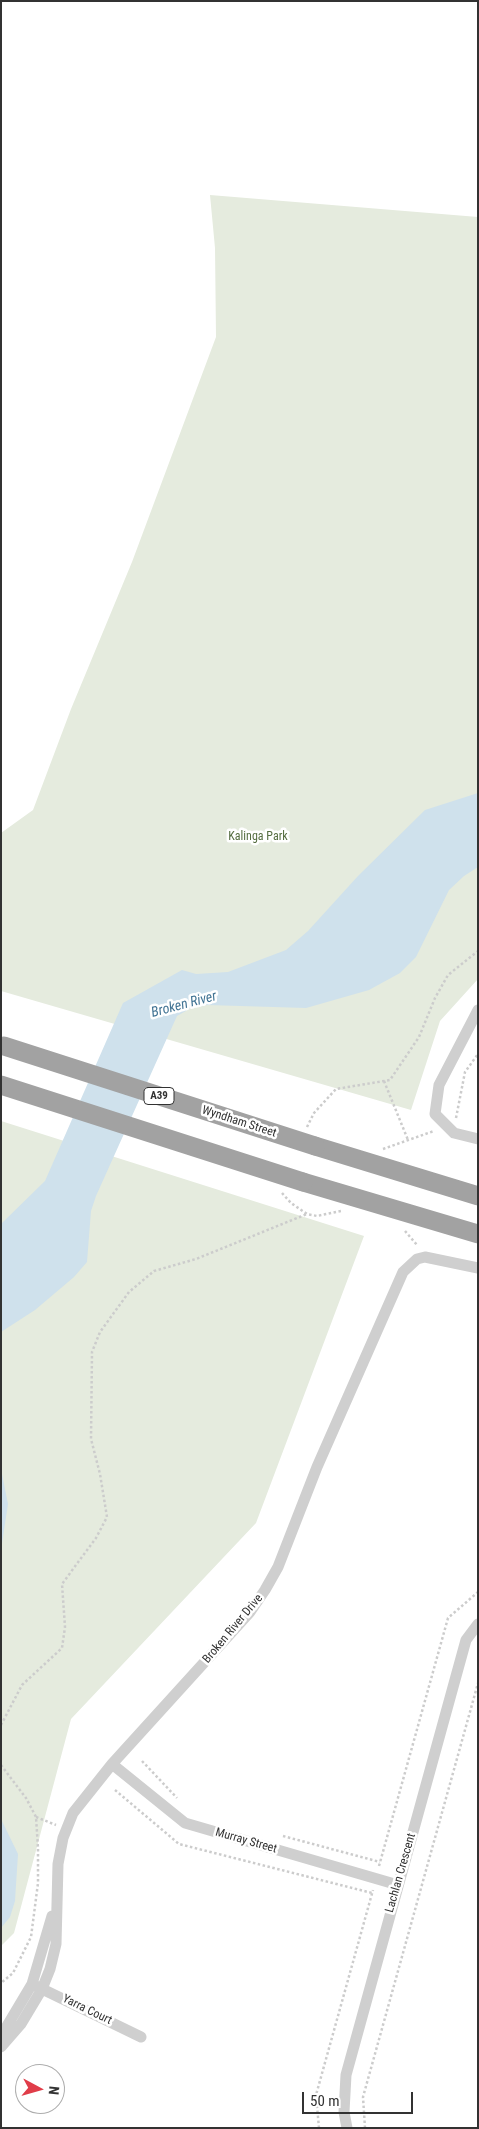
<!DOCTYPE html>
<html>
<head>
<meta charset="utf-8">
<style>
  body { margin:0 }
  #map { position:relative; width:479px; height:2129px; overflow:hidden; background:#fff; font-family:"Roboto Condensed",sans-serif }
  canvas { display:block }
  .frame { position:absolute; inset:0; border:2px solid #323232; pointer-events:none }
  .north { position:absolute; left:15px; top:2064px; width:50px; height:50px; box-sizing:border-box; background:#fff; border:1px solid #adadad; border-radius:50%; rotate:96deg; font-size:14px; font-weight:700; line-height:20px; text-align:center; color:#323232 }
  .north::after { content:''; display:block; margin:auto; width:18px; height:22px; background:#e03d49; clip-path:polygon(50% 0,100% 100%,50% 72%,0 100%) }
  .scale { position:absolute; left:302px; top:2092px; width:111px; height:22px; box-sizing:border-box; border:2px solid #323232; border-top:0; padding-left:6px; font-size:15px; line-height:18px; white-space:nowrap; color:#323232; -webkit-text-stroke:4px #fff; paint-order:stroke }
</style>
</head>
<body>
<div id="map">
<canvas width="479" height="2129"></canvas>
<div class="frame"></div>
<div class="north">N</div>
<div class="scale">50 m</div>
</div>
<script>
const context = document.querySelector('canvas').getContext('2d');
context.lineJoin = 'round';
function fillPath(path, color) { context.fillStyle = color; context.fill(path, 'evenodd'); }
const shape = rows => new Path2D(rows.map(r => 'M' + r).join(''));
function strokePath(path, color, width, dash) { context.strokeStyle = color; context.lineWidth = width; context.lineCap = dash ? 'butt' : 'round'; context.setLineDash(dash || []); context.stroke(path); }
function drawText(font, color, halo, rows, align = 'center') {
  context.font = font + ' "Roboto Condensed",sans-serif'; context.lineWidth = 5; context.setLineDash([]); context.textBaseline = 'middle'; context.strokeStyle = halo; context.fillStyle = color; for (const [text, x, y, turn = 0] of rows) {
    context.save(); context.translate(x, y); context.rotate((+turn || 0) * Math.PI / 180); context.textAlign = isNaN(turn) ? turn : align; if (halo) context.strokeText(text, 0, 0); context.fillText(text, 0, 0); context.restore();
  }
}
const green = shape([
  [210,195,478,217,478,979,440,1021,411,1110,1,991,1,833,33,810,71,709,132,562,216,337,215,248],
  [1,1121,364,1236,256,1523,71,1719,14,1933,1,1946]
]);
const water = shape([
  [478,793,478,867,464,876,449,890,416,957,400,973,369,990,306,1008,207,1005,191,1008,177,1016,96,1196,91,1211,87,1262,74,1277,35,1310,1,1332,1,1224,45,1181,123,1003,182,970,196,974,228,972,286,950,308,931,358,876,425,810],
  [1,1469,8,1504,1,1550],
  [1,1819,18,1854,15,1901,10,1917,1,1928]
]);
const path = shape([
  [384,1081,408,1140],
  [456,1118,465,1072,478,1054],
  [307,1127,314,1113,336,1089,390,1080,419,1037,435,998,448,975,478,951],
  [383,1149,434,1131],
  [282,1193,291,1203,307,1214,317,1216,341,1211],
  [405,1231,417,1245],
  [1,1725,22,1685,62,1648,65,1627,62,1584,96,1538,107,1517,100,1474,91,1439,92,1352,100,1332,129,1292,154,1271,196,1259,307,1214],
  [142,1761,177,1798],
  [1,1765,26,1798,36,1817,38,1848,38,1883,31,1937,13,1973,1,1983],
  [115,1790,179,1844,372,1893],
  [36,1817,56,1825],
  [283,1836,380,1862],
  [379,1866,448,1618,478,1592],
  [319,2128,316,2095,373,1890],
  [365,2128,363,2097,478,1683]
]);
const minor = shape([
  [478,1010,439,1085,435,1114,454,1133,478,1139],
  [112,1764,185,1823,398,1885],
  [36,1986,141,2037],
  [1,2036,32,1984,52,1916],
  [1,2047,21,2024,42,1989,50,1969,56,1944,58,1864,63,1838,73,1813,112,1764,250,1612,265,1590,278,1567,317,1467,403,1272,417,1259,425,1257,478,1268],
  [347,2128,344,2112,346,2075,466,1640,478,1624]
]);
const trunk = shape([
  [315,1146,478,1196],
  [303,1182,478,1234]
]);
const trunkBridge = shape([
  [4,1046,315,1146],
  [1,1085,303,1182]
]);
const shields = [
  [159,1096,30]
];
const shieldNames = [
  ["A39",159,1096]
];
const parkNames = [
  ["Kalinga Park",258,837]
];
const streetNames = [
  ["Wyndham Street",239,1122,18],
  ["Broken River Drive",233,1629,-50],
  ["Murray Street",246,1841,16],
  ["Lachlan Crescent",401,1873,-74],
  ["Yarra Court",87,2010,26]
];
const waterNames = [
  ["Broken River",184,1005,-15]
];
fillPath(green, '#e5ebde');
fillPath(water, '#cfe1ec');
strokePath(path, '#ccc', 2.5, [2.5, 2.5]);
strokePath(minor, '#cfcfcf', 11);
strokePath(trunk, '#a2a2a2', 19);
strokePath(trunkBridge, '#a2a2a2', 19);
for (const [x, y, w] of shields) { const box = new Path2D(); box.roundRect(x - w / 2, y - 8.5, w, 17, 4); context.fillStyle = '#fff'; context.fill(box); strokePath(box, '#323232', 1); }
drawText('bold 11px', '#323232', null, shieldNames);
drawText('12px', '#556d40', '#fff', parkNames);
drawText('12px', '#323232', '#fff', streetNames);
drawText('italic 14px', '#417393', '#fff', waterNames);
</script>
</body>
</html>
